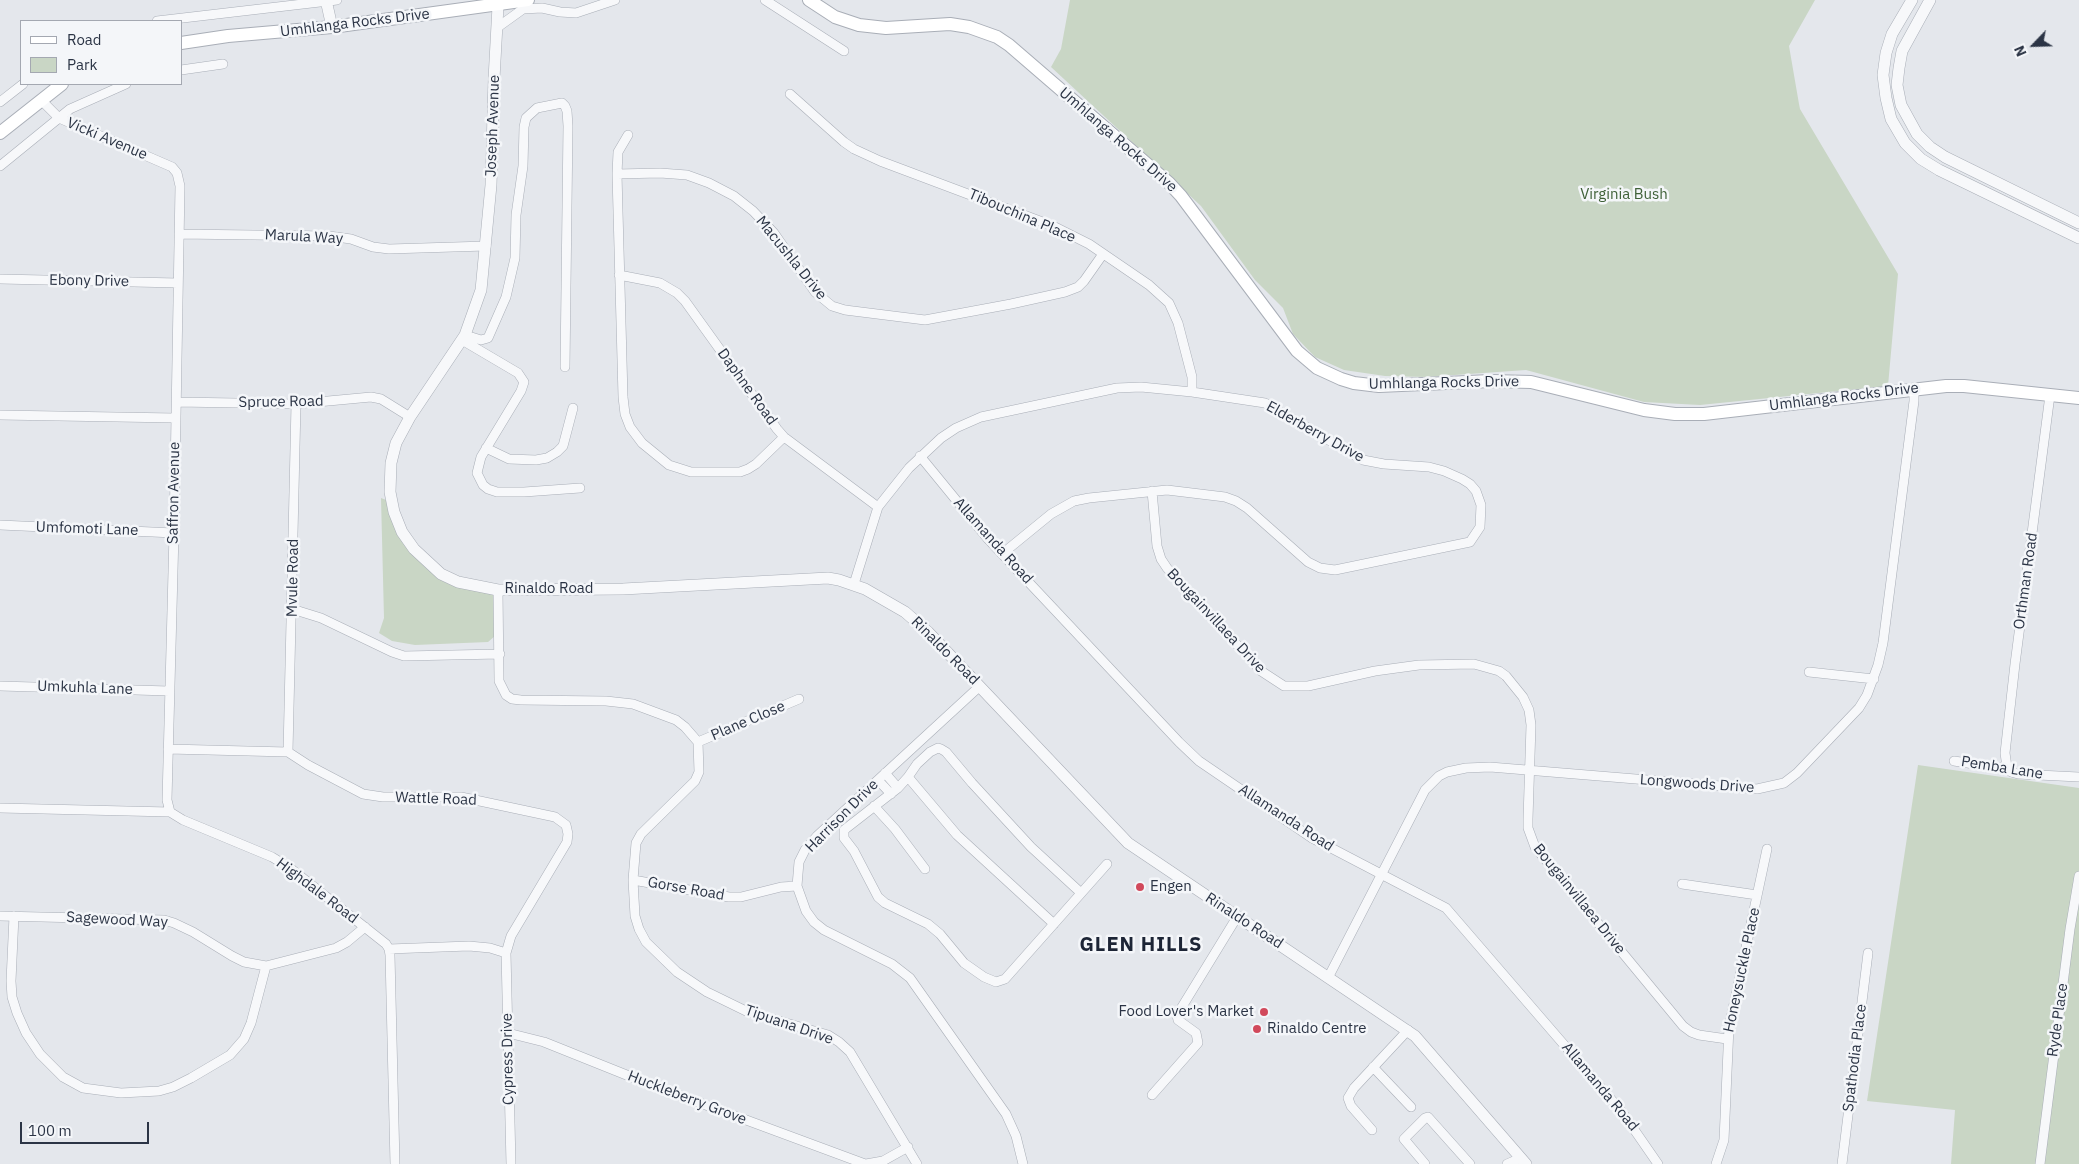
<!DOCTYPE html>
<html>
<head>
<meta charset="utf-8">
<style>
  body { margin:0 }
  #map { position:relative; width:2079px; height:1164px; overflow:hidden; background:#e4e7ec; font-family:"IBM Plex Sans",sans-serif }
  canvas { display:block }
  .legend { position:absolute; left:20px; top:20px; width:162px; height:65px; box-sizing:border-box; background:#f4f6f9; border:1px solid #a4a8b1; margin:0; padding:6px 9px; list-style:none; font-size:15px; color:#2b3445 }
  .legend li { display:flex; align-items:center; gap:10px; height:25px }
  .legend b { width:25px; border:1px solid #a4a8b1 }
  .north { position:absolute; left:2009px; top:20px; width:50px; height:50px; -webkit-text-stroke:4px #f4f6f9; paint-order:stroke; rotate:246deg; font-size:14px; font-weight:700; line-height:20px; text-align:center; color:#2b3445 }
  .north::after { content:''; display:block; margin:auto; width:18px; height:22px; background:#2b3445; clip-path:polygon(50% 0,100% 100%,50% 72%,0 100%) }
  .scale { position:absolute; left:20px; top:1122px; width:129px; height:22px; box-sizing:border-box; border:2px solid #2b3445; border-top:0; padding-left:6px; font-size:15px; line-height:18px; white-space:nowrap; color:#2b3445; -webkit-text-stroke:4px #f4f6f9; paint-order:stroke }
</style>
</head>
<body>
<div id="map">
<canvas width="2079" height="1164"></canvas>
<ul class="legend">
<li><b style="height:6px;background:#fff"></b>Road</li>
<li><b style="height:14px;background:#c9d6c5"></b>Park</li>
</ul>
<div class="north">N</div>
<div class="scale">100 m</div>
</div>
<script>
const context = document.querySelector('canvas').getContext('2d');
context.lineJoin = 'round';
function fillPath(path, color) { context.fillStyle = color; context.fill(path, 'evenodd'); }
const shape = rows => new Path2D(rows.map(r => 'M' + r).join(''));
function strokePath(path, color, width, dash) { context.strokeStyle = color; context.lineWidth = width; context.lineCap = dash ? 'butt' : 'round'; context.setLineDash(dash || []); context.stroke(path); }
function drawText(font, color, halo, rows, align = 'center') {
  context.font = font + ' "IBM Plex Sans",sans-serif'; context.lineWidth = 5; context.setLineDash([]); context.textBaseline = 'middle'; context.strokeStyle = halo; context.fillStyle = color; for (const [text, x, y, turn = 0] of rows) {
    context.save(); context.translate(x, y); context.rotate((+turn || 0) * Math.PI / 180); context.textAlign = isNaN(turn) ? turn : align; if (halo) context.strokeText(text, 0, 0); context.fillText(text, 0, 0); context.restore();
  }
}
const green = shape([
  [1070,0,1815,0,1789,46,1799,104,1800,109,1898,274,1888,386,1700,405,1644,402,1526,370,1426,377,1385,376,1344,370,1315,357,1293,334,1283,308,1255,280,1201,206,1051,67,1061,49],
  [381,498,386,500,394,525,460,584,496,587,495,636,488,642,415,645,392,641,379,633,384,618],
  [1918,765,2079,788,2079,1164,1951,1164,1955,1110,1867,1101]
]);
const minor = shape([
  [765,0,844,51],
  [157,21,337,0],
  [498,27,523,9,542,8,560,12,576,13,615,0],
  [181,70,223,64],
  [790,94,844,142,854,149,880,161,1053,226,1089,244,1149,285,1169,303,1178,323,1192,377,1192,392],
  [41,100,59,118,172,167,177,173,180,186,174,533,167,800,170,812],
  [0,102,23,84],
  [628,135,618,152,617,174,623,397,625,414,630,427,642,443,669,465,691,472,740,472,748,469,756,464,784,437],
  [0,166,70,109,126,84],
  [617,174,660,173,687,175,709,183,734,196,753,211,774,233,815,292,832,306,845,310,925,320,1011,304,1065,292,1078,287,1084,281,1103,254],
  [179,234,329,236,351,239,373,247,389,249,486,246],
  [619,275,660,283,677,293,685,301,777,429,784,437,878,507],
  [0,279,178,283],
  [465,335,481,340,488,338,506,297,515,258,516,215,523,166,524,127,526,118,537,108,562,103,565,106,567,111,568,126,565,367],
  [462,340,518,373,524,382,521,391,481,457,477,473,483,485,488,489,497,492,524,492,580,488],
  [177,402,296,404,371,397,381,399,410,417],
  [0,415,175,418],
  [486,448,509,459,536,460,547,458,557,452,563,446,573,408],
  [920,456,988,539,1179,742,1199,761,1312,838,1446,908,1622,1112,1658,1164],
  [1152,491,1157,546,1161,559,1167,568,1261,671,1284,686,1308,686,1375,671,1419,665,1474,664,1499,671,1506,676,1523,697,1529,710,1531,725,1528,819,1528,828,1535,847,1683,1026,1691,1032,1699,1035,1727,1039],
  [0,525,174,533],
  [854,584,878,507,909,468,941,438,956,428,981,417,1117,388,1141,387,1192,392,1265,403,1363,460,1384,464,1429,467,1444,471,1462,479,1470,484,1476,491,1481,505,1480,527,1470,542,1335,570,1320,568,1308,562,1247,508,1236,501,1225,497,1167,490,1089,498,1074,501,1051,514,1002,554],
  [498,590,499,681,506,695,512,699,521,700,606,701,633,704,676,720,685,727,698,742,699,772,695,781,641,834,636,843,633,880,635,916,639,929,646,942,677,972,707,992,748,1012,828,1035,839,1042,850,1052,917,1164],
  [292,609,321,618,392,652,404,656,500,654],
  [1809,672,1874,679],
  [0,686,169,691],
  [980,686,817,836,805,850,799,862,797,886,806,911,814,922,824,930,892,964,910,978,1006,1114,1016,1136,1023,1164],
  [698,742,799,699],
  [168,749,288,752,308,765,363,794,383,797,461,797,555,817,566,825,568,834,567,842,511,936,506,953,511,1164],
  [288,752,296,404],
  [1954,761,1994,767,2007,767,2011,772,2018,774,2079,777],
  [2007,767,2005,753,2015,664,2050,395],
  [885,773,898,788],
  [908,777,957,835,1054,924],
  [878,780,891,794],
  [874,806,895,829,925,869],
  [0,808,170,812,183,820,272,857,290,868,386,944,389,949,390,955,395,1164],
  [633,880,729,897,741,897,781,887,797,886],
  [1682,884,1757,895],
  [1080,892,1031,847,972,783,946,752,941,749,938,748,930,752,917,764,908,777,898,788,844,830,844,838,854,851,878,897,885,903,928,924,940,934,964,963,984,977,996,982,1005,979,1107,864],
  [0,916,164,920,174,923,193,932,232,956,244,962,266,966,336,948,347,942,365,927],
  [14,916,11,981,12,997,17,1013,26,1033,40,1054,63,1077,83,1088,121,1093,159,1091,173,1087,191,1078,230,1055,244,1039,251,1023,266,966],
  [389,949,469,946,490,948,506,953],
  [1329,976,1425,790,1439,776,1447,772,1466,768,1490,767,1757,789,1784,783,1797,773,1859,708,1867,695,1878,665,1883,643,1914,401,1914,388],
  [508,1033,544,1042,649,1084,865,1164],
  [1373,1067,1411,1107],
  [1152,1095,1198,1043,1196,1033,1178,1020,1177,1015,1237,917],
  [1372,1130,1351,1106,1348,1098,1354,1088,1408,1030],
  [866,1164,883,1161,908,1147],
  [1425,1164,1404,1139,1425,1118,1428,1117,1470,1164],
  [1507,1164,1521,1158],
  [1716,1164,1724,1140,1729,1027,1767,849],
  [1842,1164,1868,953],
  [2040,1164,2070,929,2079,876]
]);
const tertiary = shape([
  [326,0,332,27],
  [1912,0,1892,34,1886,53,1883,75,1886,98,1891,119,1905,143,1921,159,1939,170,2079,238],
  [1930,0,1902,51,1899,68,1897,85,1901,105,1917,134,1930,147,1945,157,2079,223],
  [498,6,494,79,491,185,481,290,465,335,410,417,396,443,391,463,390,492,394,512,402,532,414,549,441,574,458,582,498,590,623,589,828,578,839,580,865,589,905,612,928,632,1128,843,1415,1036,1526,1164]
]);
const secondary = shape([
  [809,0,835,17,859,25,886,28,950,24,969,27,997,37,1009,45,1169,183,1181,196,1297,351,1317,368,1341,379,1354,383,1379,386,1491,381,1531,382,1644,410,1675,414,1704,414,1946,386,1964,386,2079,398],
  [181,43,228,36,332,27,528,0],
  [0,133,62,84]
]);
const markers = [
  [1140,887,5,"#d1495b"],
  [1264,1012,5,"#d1495b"],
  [1257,1029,5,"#d1495b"]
];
const streetNames = [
  ["Umhlanga Rocks Drive",355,23,-7],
  ["Joseph Avenue",493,126,-88],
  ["Vicki Avenue",107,139,23],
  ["Umhlanga Rocks Drive",1118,140,41],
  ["Tibouchina Place",1022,216,23],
  ["Marula Way",304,237,3],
  ["Macushla Drive",791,258,51],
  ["Ebony Drive",89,281,1],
  ["Umhlanga Rocks Drive",1444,383,-1],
  ["Daphne Road",747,387,54],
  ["Umhlanga Rocks Drive",1844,397,-7],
  ["Spruce Road",281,402,-1],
  ["Elderberry Drive",1315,432,29],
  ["Saffron Avenue",174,493,-89],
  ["Umfomoti Lane",87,529,2],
  ["Allamanda Road",993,541,48],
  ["Mvule Road",293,578,-89],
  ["Orthman Road",2026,581,-82],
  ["Rinaldo Road",549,589],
  ["Bougainvillaea Drive",1216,621,47],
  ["Rinaldo Road",945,651,45],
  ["Umkuhla Lane",85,688,2],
  ["Plane Close",748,721,-23],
  ["Pemba Lane",2002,768,9],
  ["Longwoods Drive",1697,784,4],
  ["Wattle Road",436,799,2],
  ["Harrison Drive",842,816,-45],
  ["Allamanda Road",1286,818,33],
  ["Gorse Road",686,889,10],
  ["Highdale Road",317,891,37],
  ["Bougainvillaea Drive",1579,899,51],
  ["Sagewood Way",117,920,3],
  ["Rinaldo Road",1244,921,33],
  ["Honeysuckle Place",1742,970,-78],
  ["Ryde Place",2058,1020,-82],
  ["Tipuana Drive",789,1025,19],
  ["Spathodia Place",1855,1058,-83],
  ["Cypress Drive",508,1059,-91],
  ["Allamanda Road",1600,1087,50],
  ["Huckleberry Grove",687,1098,21]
];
const parkNames = [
  ["Virginia Bush",1624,195]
];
const poiNames = [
  ["Engen",1150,887],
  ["Food Lover's Market",1254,1012,"right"],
  ["Rinaldo Centre",1267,1029]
];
const districtNames = [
  ["GLEN HILLS",1141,945]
];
fillPath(green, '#c9d6c5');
strokePath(minor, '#a9aeb7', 10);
strokePath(tertiary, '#a9aeb7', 12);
strokePath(secondary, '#a9aeb7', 14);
strokePath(minor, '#f7f8fa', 9);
strokePath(tertiary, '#f7f8fa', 11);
strokePath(secondary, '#fff', 12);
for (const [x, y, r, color] of markers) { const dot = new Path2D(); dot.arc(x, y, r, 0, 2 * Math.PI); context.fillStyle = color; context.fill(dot); strokePath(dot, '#f4f6f9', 2); }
drawText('15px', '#2b3445', '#f4f6f9', streetNames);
drawText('15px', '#3f6138', '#f4f6f9', parkNames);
drawText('15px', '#2b3445', '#f4f6f9', poiNames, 'left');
context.letterSpacing = '1px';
drawText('bold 20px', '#1d2536', '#f4f6f9', districtNames);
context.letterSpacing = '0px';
</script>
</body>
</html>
